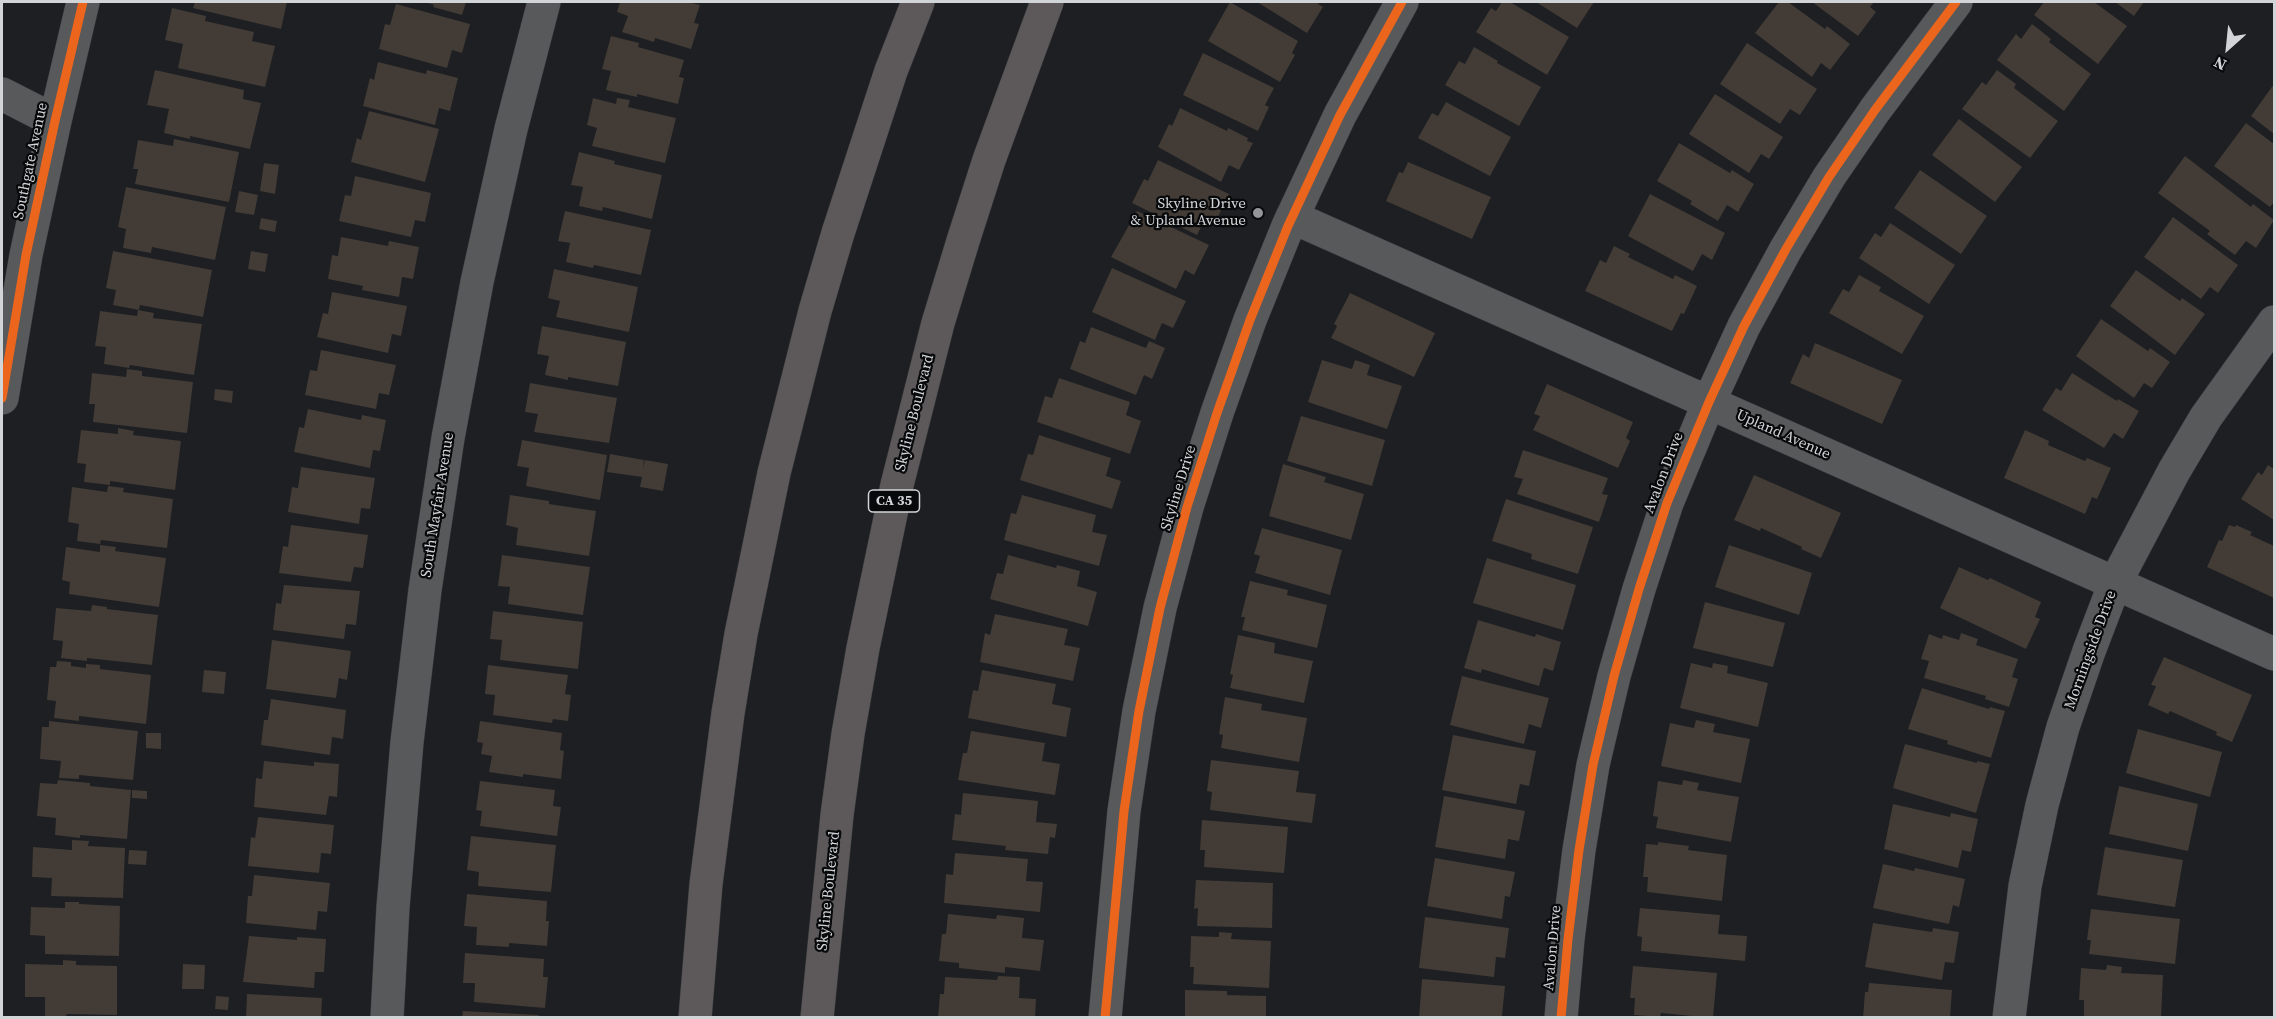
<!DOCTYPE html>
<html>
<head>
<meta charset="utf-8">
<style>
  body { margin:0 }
  #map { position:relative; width:2276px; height:1019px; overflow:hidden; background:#1d1f22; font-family:"Source Serif 4",serif }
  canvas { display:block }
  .frame { position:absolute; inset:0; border:3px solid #d2d5d7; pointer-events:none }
  .north { position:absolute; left:2198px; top:18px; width:60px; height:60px; -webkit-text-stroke:4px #08090a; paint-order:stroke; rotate:207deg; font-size:16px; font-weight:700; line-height:24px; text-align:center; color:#d2d5d7 }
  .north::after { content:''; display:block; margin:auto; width:21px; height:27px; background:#d2d5d7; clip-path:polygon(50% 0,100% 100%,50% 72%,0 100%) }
</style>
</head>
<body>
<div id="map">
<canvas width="2276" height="1019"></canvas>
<div class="frame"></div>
<div class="north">N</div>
</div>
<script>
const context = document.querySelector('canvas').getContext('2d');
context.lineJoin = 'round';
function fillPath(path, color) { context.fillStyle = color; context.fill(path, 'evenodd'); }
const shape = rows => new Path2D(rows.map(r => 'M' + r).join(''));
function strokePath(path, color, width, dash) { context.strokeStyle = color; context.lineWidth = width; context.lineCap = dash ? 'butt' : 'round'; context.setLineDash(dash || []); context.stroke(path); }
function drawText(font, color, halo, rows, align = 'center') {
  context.font = font + ' "Source Serif 4",serif'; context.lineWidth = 4.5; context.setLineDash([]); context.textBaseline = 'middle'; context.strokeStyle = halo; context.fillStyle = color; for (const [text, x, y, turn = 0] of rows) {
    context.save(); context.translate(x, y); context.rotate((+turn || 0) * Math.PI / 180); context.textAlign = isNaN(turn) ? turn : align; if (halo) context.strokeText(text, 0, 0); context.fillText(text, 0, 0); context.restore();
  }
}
const building = shape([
  [195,2,287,2,281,29,193,8],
  [425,2,466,2,462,15,433,7,434,5],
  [620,2,688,2,700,5,694,23,699,24,691,49,655,38,654,42,622,32,628,16,617,12],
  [1230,2,1298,41,1292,53,1295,55,1280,82,1208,41],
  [1257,2,1320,2,1318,4,1323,7,1307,33],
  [1502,2,1510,2,1569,37,1547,75,1476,32,1491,8,1496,11],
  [1536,2,1594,2,1577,28],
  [1779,2,1788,2,1825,29,1827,26,1850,44,1830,70,1821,63,1812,77,1755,33],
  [1812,2,1874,2,1870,7,1876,12,1858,36],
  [2044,2,2094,2,2127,26,2098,64,2034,15],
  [2115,2,2144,2,2134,16],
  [396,4,470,24,462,53,452,50,447,68,379,49,385,24,390,25],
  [172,8,206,16,205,21,254,32,252,41,275,46,265,87,178,68,183,44,165,40],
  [2032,24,2051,39,2049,42,2091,74,2064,111,1997,60,2016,34,2021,39],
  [611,36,639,43,638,47,684,60,679,77,684,78,678,104,637,94,637,97,606,90,611,71,602,69],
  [1747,43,1817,89,1800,115,1790,109,1780,124,1720,84],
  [1474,47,1498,61,1497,63,1541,87,1519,126,1445,85,1459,61,1465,64],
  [1203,53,1274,88,1265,105,1269,107,1258,131,1183,95],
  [378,62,426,74,427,70,458,78,450,111,439,108,435,125,363,106,370,78,374,80],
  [155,70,244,90,243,99,261,103,250,149,190,136,190,139,164,133,169,109,147,105],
  [1997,70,2016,84,2014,88,2058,121,2030,158,1962,109,1982,82,1986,85],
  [2274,84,2274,134,2251,116],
  [1715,94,1783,137,1769,159,1761,154,1749,173,1689,134],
  [593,98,616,104,617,98,630,100,628,107,676,118,665,163,592,146,597,128,587,125],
  [1446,102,1511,137,1490,176,1418,138,1432,113,1438,116],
  [1180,108,1227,131,1228,128,1248,138,1247,141,1253,143,1239,170,1229,165,1221,182,1158,147,1169,124,1172,126],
  [369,111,439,129,425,182,351,162,357,138,361,140],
  [1959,119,2022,167,1995,202,1932,155],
  [2246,123,2274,144,2274,202,2270,207,2214,166],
  [174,139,239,152,229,202,135,184,138,169,133,169,138,140,173,146],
  [1679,143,1730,173,1732,170,1754,184,1738,212,1727,205,1718,221,1690,204,1692,201,1657,181],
  [579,152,615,161,614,164,662,175,652,219,603,207,602,211,579,206,583,187,571,185],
  [2185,156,2251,207,2253,204,2274,220,2256,248,2246,241,2235,255,2207,234,2210,231,2158,193],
  [1158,160,1229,194,1216,221,1206,217,1197,235,1132,203,1144,179,1148,181],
  [1408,162,1491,197,1472,239,1386,201,1399,172,1403,173],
  [264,163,279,165,275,194,260,191],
  [1920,170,1987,216,1961,254,1894,208],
  [355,176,431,193,425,222,415,220,411,237,339,221,345,195,351,196],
  [126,187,226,207,215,260,152,247,151,253,123,248,126,229,118,227],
  [239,191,258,195,254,215,235,212],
  [1650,194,1725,233,1712,260,1702,254,1693,271,1628,236],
  [565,211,651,230,641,275,594,265,593,268,566,262,570,243,558,241],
  [1137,211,1209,245,1194,275,1185,270,1176,289,1111,257],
  [2173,217,2238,265,2218,293,2210,287,2201,299,2144,257],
  [261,218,277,221,275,232,259,229],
  [1890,223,1955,265,1929,304,1859,258,1875,233,1881,237],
  [341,237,388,246,389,241,419,247,413,279,402,277,399,297,362,290,363,286,328,279,332,255,338,256],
  [1614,246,1630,254,1628,257,1673,279,1675,275,1697,286,1684,314,1681,313,1672,331,1585,291,1600,260,1606,263],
  [113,251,212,270,203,317,140,305,139,310,113,305,116,290,106,288],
  [251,251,268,254,265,272,248,269],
  [1112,268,1186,301,1173,328,1162,323,1155,340,1092,312],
  [554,269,638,287,629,332,556,317,560,301,548,298],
  [2136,270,2180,301,2182,298,2205,314,2175,355,2110,306],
  [1859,275,1881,287,1879,291,1924,316,1902,354,1829,313,1843,289,1849,292],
  [332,292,407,306,401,336,392,334,388,353,317,337,323,313,328,314],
  [1350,293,1435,333,1414,377,1331,338,1337,326,1334,324],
  [138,310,154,313,153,318,202,324,194,375,130,365,129,368,104,364,106,347,95,346,100,311,137,316],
  [2101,319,2148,351,2150,348,2170,362,2152,388,2144,383,2134,398,2076,356],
  [542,326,626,342,618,386,568,377,568,380,545,375,549,356,537,354],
  [1091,327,1146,348,1149,341,1165,348,1152,379,1144,375,1136,395,1070,369,1080,341,1085,343],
  [1815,343,1902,380,1882,424,1790,383,1803,354,1809,358],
  [321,350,396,365,389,395,379,393,376,409,305,395,310,370,317,371],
  [1322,360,1352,369,1355,360,1370,365,1367,375,1402,386,1387,429,1308,402],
  [127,369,142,371,142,376,193,382,187,433,93,422,95,404,89,404,92,373,126,377],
  [2072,373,2117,401,2118,399,2139,411,2123,439,2114,433,2104,448,2042,410,2056,388,2061,391],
  [1059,378,1130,402,1126,415,1141,421,1130,454,1037,422,1045,396,1052,398],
  [530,383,617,398,609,443,534,432,538,414,525,412],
  [1547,384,1633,422,1626,438,1630,441,1618,468,1533,430,1540,416,1534,414],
  [215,389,233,391,232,403,214,400],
  [308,409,361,420,362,415,386,420,380,451,373,450,370,468,294,452,299,427,304,428],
  [1301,416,1385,440,1372,486,1287,461],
  [118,428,134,431,133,435,181,441,175,490,110,481,110,485,84,482,86,464,77,463,81,430,118,434],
  [2025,430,2049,441,2048,445,2085,461,2087,458,2111,468,2097,499,2092,497,2085,514,2004,478],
  [1039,435,1111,458,1106,476,1121,481,1112,509,1020,480,1028,454,1033,455],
  [522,440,607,455,600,500,526,486,529,468,517,466],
  [1523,450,1608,478,1602,494,1608,495,1599,522,1517,494,1523,479,1514,477],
  [610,454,644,460,643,469,645,460,668,464,663,491,640,487,642,477,607,472],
  [1283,464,1326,477,1324,482,1364,494,1351,540,1269,516],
  [2268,465,2274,469,2274,520,2241,499,2258,472,2262,475],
  [301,467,375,478,370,509,361,508,359,524,288,512,292,487,298,488],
  [1754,475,1841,513,1821,558,1801,549,1802,547,1761,528,1760,531,1734,520],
  [108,486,124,488,123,492,173,499,167,548,101,540,100,544,77,541,79,524,68,522,72,487,107,492],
  [510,495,549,501,549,504,596,511,589,556,516,545,518,528,506,525],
  [1022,495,1096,515,1092,532,1107,535,1099,566,1004,540,1011,513,1016,514],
  [1506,499,1593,527,1578,574,1531,559,1532,554,1492,541],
  [291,525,368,535,363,568,354,567,351,582,279,573,283,546,288,547],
  [2229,525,2235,527,2236,525,2252,532,2250,535,2274,546,2274,598,2207,567,2219,540,2222,541],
  [1262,528,1342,550,1330,595,1255,573,1260,556,1254,554],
  [100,545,116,547,115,551,166,558,159,607,69,594,70,582,62,580,66,547,100,552],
  [1729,545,1812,573,1799,615,1715,587],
  [502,555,590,567,583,615,508,604,510,587,498,586],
  [1008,555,1056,568,1057,565,1080,571,1077,586,1097,592,1088,626,990,599,997,573,1003,574],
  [1487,558,1576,585,1563,630,1473,603],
  [1959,567,1988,580,1990,578,2041,602,2035,617,2040,619,2026,649,1940,608],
  [1250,581,1288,590,1287,595,1327,605,1317,648,1242,630,1245,617,1241,617],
  [284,585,360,591,356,625,346,624,344,639,273,630,276,603,281,604],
  [1705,602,1785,623,1773,667,1693,648],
  [92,605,107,607,107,609,158,615,152,665,87,658,87,661,61,658,63,641,53,640,56,608,91,611],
  [493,611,583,622,578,669,500,660,502,640,490,639],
  [995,614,1068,629,1064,645,1080,648,1073,681,980,662,985,633,990,635],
  [1478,620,1535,637,1536,634,1561,642,1553,671,1544,668,1539,686,1482,669,1481,673,1464,668],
  [1961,633,1978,639,1976,645,2018,659,2012,677,2018,679,2009,707,1985,699,1986,696,1924,678,1929,661,1921,659,1929,634,1942,639,1943,635,1959,640],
  [1238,635,1275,643,1274,653,1313,661,1304,703,1230,688,1233,675,1230,674],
  [272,640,351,651,347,680,339,678,336,698,266,689],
  [2164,657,2252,695,2232,742,2216,735,2217,732,2170,711,2168,714,2148,705,2156,686,2151,685],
  [57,661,71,662,71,666,86,668,86,664,100,665,100,669,151,675,146,724,79,716,79,721,54,718,56,701,47,700,50,667,56,667],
  [1691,663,1712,668,1713,663,1728,666,1727,673,1768,683,1758,727,1680,708],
  [488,665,568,675,565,694,571,695,568,721,553,719,552,723,493,715,495,695,485,694],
  [204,670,226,672,224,694,202,692],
  [982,670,1056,684,1052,704,1071,708,1066,737,968,718,973,690,978,691],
  [1462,676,1549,698,1541,728,1529,724,1524,744,1450,725],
  [1922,688,1989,709,1990,707,2005,711,1991,758,1947,744,1948,741,1908,729],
  [1225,697,1262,704,1261,710,1307,718,1299,762,1221,748,1223,735,1219,734],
  [271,699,346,710,343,739,332,737,330,755,261,745,264,720,268,720],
  [1696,720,1715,724,1713,732,1750,739,1741,783,1661,766,1670,723,1694,728],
  [49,721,138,731,133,780,79,775,79,779,59,778,61,761,40,759,42,727,49,727],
  [480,721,562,733,560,750,564,751,561,779,523,774,523,777,489,772,492,756,481,754,483,743,477,742],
  [2138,729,2222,752,2210,797,2126,773],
  [971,731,1045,743,1042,761,1060,764,1055,795,958,780,963,753,967,753],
  [146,733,161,733,161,749,146,748],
  [1453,735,1536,751,1529,786,1520,784,1516,804,1442,790],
  [1905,744,1977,763,1977,761,1990,764,1976,813,1893,788],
  [1211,760,1299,771,1296,792,1316,794,1312,823,1210,810,1212,792,1207,791],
  [264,761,314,766,314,762,339,764,337,797,329,796,326,815,254,807,256,778,262,779],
  [58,780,90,783,90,786,131,790,127,839,80,835,80,838,55,835,56,818,37,816,40,783,57,784],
  [1683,780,1699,783,1697,790,1739,797,1731,842,1656,828,1658,817,1653,816,1658,781,1682,785],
  [480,781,555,790,553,806,561,807,557,836,480,826,482,811,476,810],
  [2119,786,2198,804,2188,851,2109,834],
  [132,790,147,791,147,799,132,798],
  [963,793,1038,801,1036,822,1057,824,1055,838,1050,837,1048,854,1005,850,1006,846,952,840,955,814,961,815],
  [1444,796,1525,811,1519,841,1508,839,1505,859,1435,847],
  [1893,804,1950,817,1951,813,1978,819,1971,852,1962,850,1958,868,1884,849],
  [258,817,334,825,331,854,321,853,319,873,248,866,251,837,255,838],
  [1202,820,1288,827,1284,873,1204,867,1205,850,1200,850],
  [471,836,556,845,551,892,478,886,479,872,467,870],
  [72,840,89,841,88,846,125,848,123,898,51,896,52,878,32,877,33,847,72,850],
  [1658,842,1689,846,1688,850,1727,855,1722,901,1647,892,1648,877,1643,877,1646,844,1658,845],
  [2105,847,2183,860,2175,907,2097,895],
  [129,850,147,851,146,865,128,864],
  [955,853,1028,859,1026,881,1043,882,1040,912,944,903,946,874,953,875],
  [1435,858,1515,872,1510,897,1505,896,1502,919,1427,906],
  [1883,864,1914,871,1915,868,1965,879,1959,907,1953,905,1949,924,1873,908],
  [254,875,330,883,327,912,318,911,316,930,246,923,248,896,252,896],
  [1196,880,1273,883,1272,928,1197,926,1198,908,1194,909],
  [467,894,547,901,546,921,549,921,547,946,509,943,509,947,476,945,477,927,464,926],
  [65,902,79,902,79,904,120,906,119,956,45,954,45,936,30,935,31,907,65,908],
  [1640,908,1720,915,1718,934,1747,936,1745,961,1641,951,1642,937,1637,936],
  [2091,909,2180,919,2175,964,2089,954,2091,940,2087,940],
  [948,914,996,919,997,915,1024,918,1022,938,1044,940,1040,971,1005,967,1005,973,959,968,959,963,939,961,942,934,946,934],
  [1425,917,1509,928,1505,958,1496,957,1494,977,1419,968],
  [1873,923,1932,932,1933,928,1959,932,1954,963,1945,962,1942,980,1865,967],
  [1219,932,1232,933,1231,939,1271,941,1269,988,1193,984,1194,967,1190,967,1191,936,1219,937],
  [249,936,297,940,297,937,326,939,324,972,315,972,314,988,243,982],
  [465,953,544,959,543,977,548,977,545,1008,474,1002,475,983,463,983],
  [63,960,76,961,76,965,117,966,117,1015,67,1014,66,1016,45,1016,45,997,25,997,25,964,63,965],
  [183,964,205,965,204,989,182,989],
  [2107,965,2122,967,2121,973,2163,975,2161,1018,2084,1016,2084,1000,2079,1000,2081,968,2106,970],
  [1633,966,1717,973,1713,1018,1661,1013,1660,1017,1634,1015,1635,998,1630,998],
  [998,976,1020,977,1019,998,1036,999,1035,1018,938,1018,940,994,944,994,945,977,997,980],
  [1422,979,1505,986,1502,1016,1419,1018],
  [1869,983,1952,990,1950,1018,1863,1018,1865,992,1868,992],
  [1185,990,1227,991,1227,995,1266,996,1266,1018,1185,1018],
  [247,994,322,998,321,1018,246,1018],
  [216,996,229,997,228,1010,215,1009],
  [463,1011,539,1015,539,1018,462,1018]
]);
const minor = shape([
  [2,94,55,121],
  [1292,217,2274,654],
  [2,398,26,255,55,121,83,2],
  [387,1018,393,907,407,742,425,590,448,438,477,282,511,129,544,2],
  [1105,1018,1124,811,1139,711,1160,608,1187,507,1217,413,1250,320,1288,226,1340,115,1402,2],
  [1561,1018,1568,939,1579,850,1593,765,1614,676,1639,589,1667,503,1709,402,1744,326,1786,249,1829,177,1875,110,1956,2],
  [2009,1018,2025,886,2042,805,2063,727,2089,651,2115,583,2174,471,2206,417,2274,322]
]);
const major = shape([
  [695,1018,706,884,728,713,741,634,774,473,815,311,838,233,891,71,918,2],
  [817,1018,837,815,848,734,863,648,897,485,938,323,963,241,989,160,1047,2]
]);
const cycleway = shape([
  [2,398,26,255,55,121,83,2],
  [1105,1018,1124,811,1139,711,1160,608,1187,507,1217,413,1250,320,1288,226,1340,115,1402,2],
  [1561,1018,1568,939,1579,850,1593,765,1614,676,1639,589,1667,503,1709,402,1744,326,1786,249,1829,177,1875,110,1956,2]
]);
const markers = [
  [1258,213,6,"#939598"]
];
const shields = [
  [894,501,51]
];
const shieldNames = [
  ["CA 35",894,501]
];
const streetNames = [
  ["Southgate Avenue",31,161,-78],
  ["Skyline Boulevard",915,413,-76],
  ["Upland Avenue",1783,435,24],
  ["Avalon Drive",1664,473,-69],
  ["Skyline Drive",1179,488,-73],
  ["South Mayfair Avenue",438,505,-81],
  ["Morningside Drive",2091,650,-70],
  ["Skyline Boulevard",829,891,-84],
  ["Avalon Drive",1553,948,-85]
];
const poiNames = [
  ["Skyline Drive",1246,204],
  ["& Upland Avenue",1246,221]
];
fillPath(building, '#423b36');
strokePath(minor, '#383a3c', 34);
strokePath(major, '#383a3c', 34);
strokePath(minor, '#58595a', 33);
strokePath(major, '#5d585a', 33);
strokePath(cycleway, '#eb651d', 9);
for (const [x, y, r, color] of markers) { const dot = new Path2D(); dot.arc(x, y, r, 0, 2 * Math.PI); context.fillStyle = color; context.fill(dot); strokePath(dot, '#08090a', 2); }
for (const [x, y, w] of shields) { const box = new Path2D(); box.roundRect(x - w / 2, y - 11, w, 22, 4.5); context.fillStyle = '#08090a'; context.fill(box); strokePath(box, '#d2d5d7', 1.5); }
drawText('bold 14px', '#d2d5d7', null, shieldNames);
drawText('15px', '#d2d5d7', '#08090a', streetNames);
drawText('15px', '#d2d5d7', '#08090a', poiNames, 'right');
</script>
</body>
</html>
